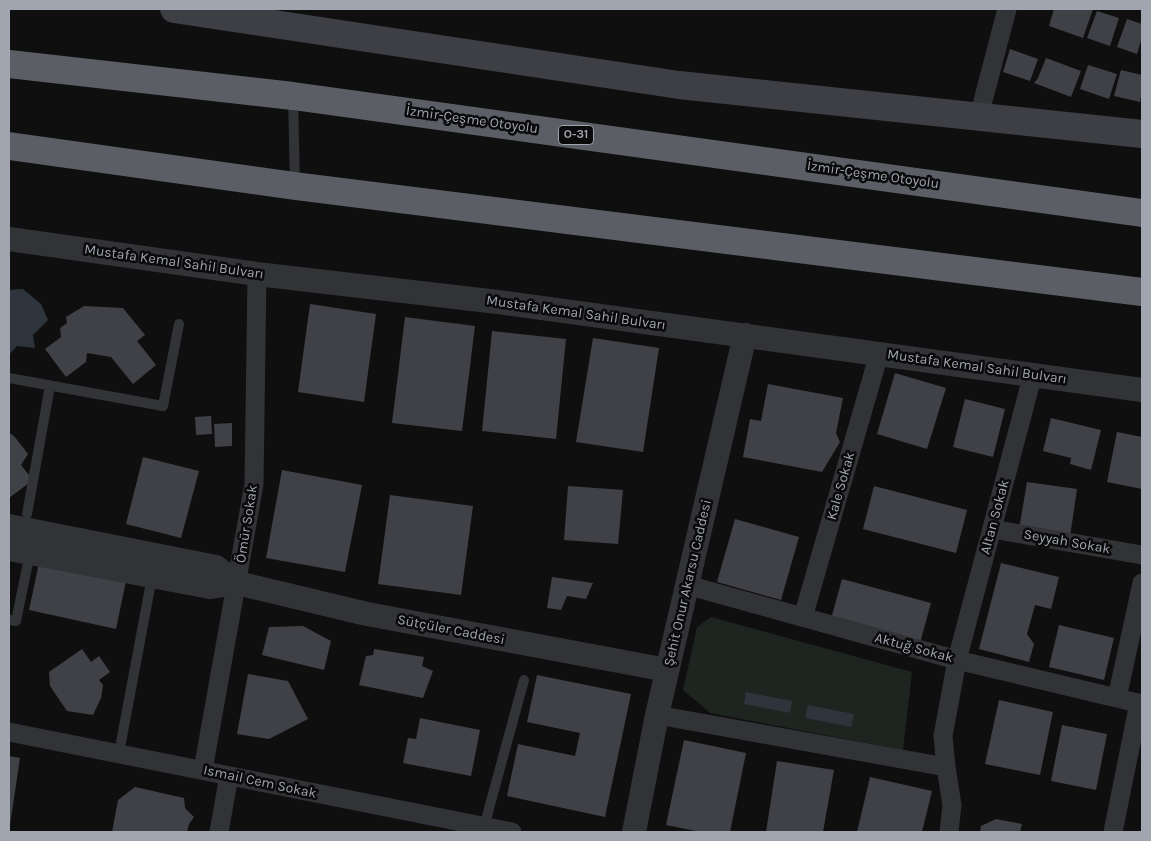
<!DOCTYPE html>
<html>
<head>
<meta charset="utf-8">
<style>
  body { margin:0 }
  #map { position:relative; width:1151px; height:841px; overflow:hidden; background:#0f0f10; font-family:Karla,sans-serif }
  canvas { display:block }
  .frame { position:absolute; inset:0; border:10px solid #a1a5b0; pointer-events:none }
</style>
</head>
<body>
<div id="map">
<canvas width="1151" height="841"></canvas>
<div class="frame"></div>
</div>
<script>
const context = document.querySelector('canvas').getContext('2d');
context.lineJoin = 'round';
function fillPath(path, color) { context.fillStyle = color; context.fill(path, 'evenodd'); }
const shape = rows => new Path2D(rows.map(r => 'M' + r).join(''));
function strokePath(path, color, width, dash) { context.strokeStyle = color; context.lineWidth = width; context.lineCap = dash ? 'butt' : 'round'; context.setLineDash(dash || []); context.stroke(path); }
function drawText(font, color, halo, rows, align = 'center') {
  context.font = font + ' Karla,sans-serif'; context.lineWidth = 5; context.setLineDash([]); context.textBaseline = 'middle'; context.strokeStyle = halo; context.fillStyle = color; for (const [text, x, y, turn = 0] of rows) {
    context.save(); context.translate(x, y); context.rotate((+turn || 0) * Math.PI / 180); context.textAlign = isNaN(turn) ? turn : align; if (halo) context.strokeText(text, 0, 0); context.fillText(text, 0, 0); context.restore();
  }
}
const green = shape([
  [711,617,912,672,903,750,710,713,683,690,697,627]
]);
const water = shape([
  [23,289,41,304,48,320,33,335,35,348,17,346,9,355,9,290],
  [746,692,792,701,790,713,744,704],
  [808,705,854,714,851,727,805,718]
]);
const building = shape([
  [1054,9,1093,9,1083,38,1049,26],
  [1097,11,1119,18,1110,46,1087,38],
  [1127,19,1142,24,1142,37,1137,54,1117,47],
  [1010,49,1038,59,1030,81,1003,72],
  [1046,58,1081,71,1071,97,1034,83,1038,78],
  [1088,65,1117,74,1109,99,1080,89],
  [1121,70,1142,75,1142,91,1140,102,1114,96],
  [310,304,376,314,364,402,298,392],
  [84,306,123,308,145,335,137,341,156,365,133,384,111,357,87,353,86,362,66,377,45,349,61,337,60,328,67,323,66,317],
  [405,317,475,326,462,431,392,423],
  [492,331,566,339,556,439,482,431],
  [593,338,659,348,643,452,576,442],
  [895,373,946,388,927,449,877,434],
  [768,384,843,398,836,433,840,442,822,472,743,457,750,419,761,421],
  [965,399,1005,409,993,457,953,447],
  [211,416,212,434,196,435,195,417],
  [1051,418,1101,430,1091,470,1070,464,1071,458,1043,451],
  [232,423,232,446,215,447,214,424],
  [1117,432,1142,437,1142,489,1107,482],
  [9,433,14,436,28,454,21,465,33,480,9,498],
  [143,457,199,471,181,538,126,524],
  [282,470,362,485,345,572,266,558],
  [1027,482,1077,489,1070,537,1019,529],
  [568,486,623,490,618,544,564,540],
  [874,486,967,510,956,553,863,529],
  [390,495,473,506,461,595,378,584],
  [735,519,799,537,781,600,717,582],
  [39,563,126,581,116,629,29,610],
  [1001,563,1059,577,1051,609,1035,605,1027,634,1034,644,1029,662,979,649],
  [552,577,593,583,586,599,567,596,561,610,547,608],
  [842,579,931,603,920,643,831,619],
  [1059,625,1114,638,1104,680,1049,667],
  [303,626,331,641,324,670,262,655,269,627],
  [82,649,91,662,99,656,110,672,99,680,103,685,101,698,93,715,67,711,50,686,49,672],
  [374,649,424,657,422,666,433,671,423,698,359,685,366,656,373,655],
  [248,674,288,681,308,719,269,739,237,734],
  [537,675,631,694,605,817,507,796,518,744,575,756,580,733,527,722],
  [999,700,1053,712,1040,775,985,764],
  [420,718,480,730,471,776,403,763,408,738,416,739],
  [1062,725,1107,734,1096,790,1051,781],
  [684,740,746,753,730,832,701,832,666,825],
  [9,756,20,758,10,825,9,825],
  [777,761,834,770,823,832,766,832],
  [870,777,932,791,922,832,857,832],
  [135,787,184,798,185,808,194,817,189,824,187,832,112,832,118,800],
  [996,819,1022,824,1020,832,980,832,981,826]
]);
const service = shape([
  [293,97,295,185],
  [9,378,163,406,179,324],
  [27,514,50,386],
  [9,620,16,621,30,553],
  [119,753,152,577],
  [484,827,524,680]
]);
const minor = shape([
  [979,116,1007,9],
  [992,529,1142,555],
  [687,585,957,660,1142,704],
  [803,617,879,354],
  [1117,698,1142,583],
  [657,715,946,767,952,805,949,832],
  [9,732,512,832],
  [946,767,943,736,957,660,1033,374],
  [203,770,254,484,257,274],
  [219,832,229,776],
  [1113,832,1139,703]
]);
const tertiary = shape([
  [9,239,257,274,498,302,1142,390],
  [9,526,216,567,237,583],
  [9,549,210,587,237,583,367,614,667,670],
  [634,832,657,715,745,335]
]);
const secondary = shape([
  [174,9,679,85,1142,134]
]);
const motorway = shape([
  [9,64,293,96,1142,213],
  [9,146,295,186,1142,292]
]);
const shields = [
  [576,135,35]
];
const shieldNames = [
  ["O-31",576,135]
];
const streetNames = [
  ["İzmir-Çeşme Otoyolu",472,120,8],
  ["İzmir-Çeşme Otoyolu",873,175,8],
  ["Mustafa Kemal Sahil Bulvarı",174,262,8],
  ["Mustafa Kemal Sahil Bulvarı",576,313,8],
  ["Mustafa Kemal Sahil Bulvarı",977,367,8],
  ["Kale Sokak",841,486,-74],
  ["Altan Sokak",995,517,-75],
  ["Ömür Sokak",247,524,-81],
  ["Seyyah Sokak",1067,542,10],
  ["Şehit Onur Akarsu Caddesi",688,583,-77],
  ["Sütçüler Caddesi",451,630,11],
  ["Aktuğ Sokak",914,648,15],
  ["Ismail Cem Sokak",260,782,12]
];
fillPath(green, '#1e241f');
fillPath(water, '#2d343c');
fillPath(building, '#404146');
strokePath(service, '#323337', 10);
strokePath(minor, '#323337', 19);
strokePath(tertiary, '#323337', 24);
strokePath(secondary, '#3e3f45', 28);
strokePath(motorway, '#5c5e65', 28);
for (const [x, y, w] of shields) { const box = new Path2D(); box.roundRect(x - w / 2, y - 9.5, w, 19, 4); context.fillStyle = '#0a0a0b'; context.fill(box); strokePath(box, '#a1a5b0', 1); }
drawText('bold 12px', '#a1a5b0', null, shieldNames);
drawText('14px', '#a1a5b0', '#0a0a0b', streetNames);
</script>
</body>
</html>
